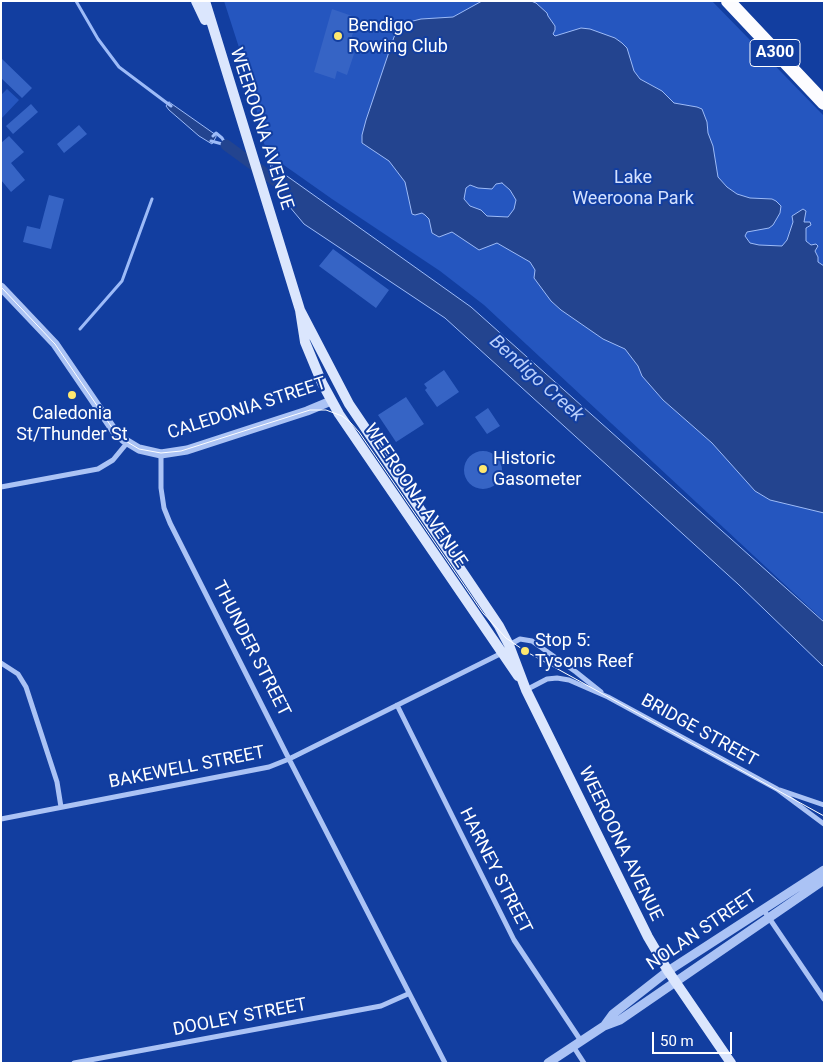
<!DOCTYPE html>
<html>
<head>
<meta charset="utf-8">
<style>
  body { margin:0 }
  #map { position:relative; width:825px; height:1064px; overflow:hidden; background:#123ea0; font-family:Roboto,sans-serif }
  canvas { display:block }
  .frame { position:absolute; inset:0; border:2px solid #fff; pointer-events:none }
  .scale { position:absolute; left:652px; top:1032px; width:80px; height:22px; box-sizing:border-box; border:2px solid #fff; border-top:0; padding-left:6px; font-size:15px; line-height:18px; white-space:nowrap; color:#fff; -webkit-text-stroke:4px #123ea0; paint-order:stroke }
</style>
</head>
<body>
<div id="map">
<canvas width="825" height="1064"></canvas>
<div class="frame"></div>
<div class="scale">50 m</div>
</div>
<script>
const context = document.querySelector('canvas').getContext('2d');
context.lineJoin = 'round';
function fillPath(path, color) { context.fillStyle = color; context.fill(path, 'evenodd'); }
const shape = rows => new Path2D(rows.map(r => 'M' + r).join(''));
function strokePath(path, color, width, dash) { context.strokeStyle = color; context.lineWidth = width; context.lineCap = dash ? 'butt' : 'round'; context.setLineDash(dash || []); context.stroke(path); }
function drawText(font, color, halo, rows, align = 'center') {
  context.font = font + ' Roboto,sans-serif'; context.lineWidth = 4; context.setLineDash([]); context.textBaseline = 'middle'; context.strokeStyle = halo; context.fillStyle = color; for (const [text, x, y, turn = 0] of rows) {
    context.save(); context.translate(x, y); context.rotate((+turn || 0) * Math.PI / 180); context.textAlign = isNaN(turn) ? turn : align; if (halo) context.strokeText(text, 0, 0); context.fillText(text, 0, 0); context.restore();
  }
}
const green = shape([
  [224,1,712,1,824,116,824,621,484,305,440,271,332,199,271,156,266,149,261,134,253,91],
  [7,89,19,100,1,119,1,95]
]);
const water = shape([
  [482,1,531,1,536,3,547,13,548,16,555,26,555,30,553,34,555,36,581,28,590,29,615,38,622,43,627,48,634,71,640,79,662,91,674,103,697,107,702,109,707,122,708,133,713,146,718,177,727,187,737,194,750,198,772,199,776,201,781,206,780,213,773,225,769,228,747,232,745,236,750,243,759,245,782,246,787,240,793,222,792,216,803,209,806,211,804,222,810,222,811,225,806,228,806,241,811,245,816,244,818,246,815,251,818,257,818,262,824,266,824,513,770,500,755,491,712,443,663,400,642,376,638,366,625,349,603,339,561,310,551,301,534,278,535,270,530,262,497,243,479,250,452,232,439,237,432,233,429,219,425,215,422,213,415,215,412,214,405,182,389,161,362,143,362,135,366,120,394,37,397,32,409,22,421,19,453,17,482,1],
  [502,183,510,190,516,200,514,209,508,217,487,216,481,210,470,206,464,199,466,188,470,185,478,188,492,189,496,184,502,183],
  [169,102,216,135,216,137,212,144,199,136,169,110,166,106,169,102],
  [270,164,471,307,824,622,824,667,738,584,445,318,304,224,279,194,270,164]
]);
const stream = shape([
  [76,1,98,39,119,67,171,106],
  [213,136,216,133,222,138,226,145],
  [211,141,226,145],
  [80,329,122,281,152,199]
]);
const canal = shape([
  [226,145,285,188]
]);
const building = shape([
  [332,9,358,18,349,45,354,47,352,53,354,54,347,75,337,71,335,79,314,72],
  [1,58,32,88,22,98,1,78],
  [31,104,38,112,13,134,6,126],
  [79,125,87,134,64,153,57,144],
  [9,136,24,152,11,163,25,180,11,192,1,180,1,143],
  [49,195,64,199,51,249,23,242,27,226,40,229],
  [333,249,389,290,376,308,319,266],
  [444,370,459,392,437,407,425,390,427,388,424,384],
  [406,397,424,424,396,442,378,415],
  [488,408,500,426,487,434,475,417],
  '464 470a19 19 0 1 1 38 0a19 19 0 1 1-38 0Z'
]);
const minor = shape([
  [161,454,161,488,164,508,170,523,289,759,445,1063],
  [1,487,98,469,113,460,127,443],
  [509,645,520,639,532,641,576,672,601,692],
  [1,663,18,674,26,687,57,782,61,807],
  [526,690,547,679,557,678,569,680,608,697,777,789,824,824],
  [397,705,514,940,581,1041],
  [780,790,824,805],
  [1,819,269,767,289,759,502,653],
  [763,909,824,999],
  [573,1046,584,1063],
  [74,1063,381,1006,408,994]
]);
const tertiary = shape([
  [1,287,55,344,115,432,124,440,139,449,161,454,187,450,307,411,331,401],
  [605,1025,613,1014,668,971,824,870],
  [548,1063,604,1026,620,1020,824,880]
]);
const secondary = shape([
  [196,1,205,20],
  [205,1,300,310,305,342,322,383,339,414,518,676],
  [300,310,349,404,499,626,509,645,526,690,648,937,668,971,731,1063]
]);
const trunk = shape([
  [728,1,824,103]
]);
const tram = shape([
  [1,287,55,344,115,432,124,440,139,449,161,453,181,451,310,410,326,410,342,416,350,422,359,432,483,613,506,638,525,651,824,816]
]);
const markers = [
  [338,36,5,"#ffe86f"],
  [72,395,5,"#ffe86f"],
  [483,469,5,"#ffe86f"],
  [525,651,5,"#ffe86f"]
];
const shields = [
  [775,53,50]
];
const shieldNames = [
  ["A300",775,53]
];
const poiNames = [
  ["Bendigo",348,26],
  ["Rowing Club",348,47],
  ["Caledonia",72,414,"center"],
  ["St/Thunder St",72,435,"center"],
  ["Historic",493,459],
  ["Gasometer",493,480],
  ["Stop 5:",535,641],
  ["Tysons Reef",535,662]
];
const streetNames = [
  ["WEEROONA AVENUE",261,129,72],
  ["CALEDONIA STREET",247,409,-18],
  ["WEEROONA AVENUE",415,496,56],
  ["THUNDER STREET",251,649,63],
  ["BRIDGE STREET",699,731,29],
  ["BAKEWELL STREET",187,768,-11],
  ["WEEROONA AVENUE",620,844,64],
  ["HARNEY STREET",495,871,63],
  ["NOLAN STREET",702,931,-34],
  ["DOOLEY STREET",240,1018,-11]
];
const parkNames = [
  ["Lake",633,178],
  ["Weeroona Park",633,199]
];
const waterNames = [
  ["Bendigo Creek",536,379,42]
];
fillPath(green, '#2556bf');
fillPath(water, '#23448f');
strokePath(water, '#9dbbf8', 1);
strokePath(stream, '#9dbbf8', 3);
strokePath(canal, '#23448f', 11);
fillPath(building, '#3664c5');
strokePath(minor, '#abc3f5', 5);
strokePath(tertiary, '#abc3f5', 9);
strokePath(secondary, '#dbe6fd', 10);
strokePath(trunk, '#fcfcff', 14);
strokePath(tram, '#fff', 1);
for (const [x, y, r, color] of markers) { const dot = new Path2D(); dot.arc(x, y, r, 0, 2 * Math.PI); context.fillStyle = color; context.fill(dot); strokePath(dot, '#123ea0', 2); }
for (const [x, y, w] of shields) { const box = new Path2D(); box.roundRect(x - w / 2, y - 13.5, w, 27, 4); context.fillStyle = '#123ea0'; context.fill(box); strokePath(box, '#fff', 1); }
drawText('bold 16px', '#fff', null, shieldNames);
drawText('18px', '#fff', '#123ea0', poiNames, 'left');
drawText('18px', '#fff', '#123ea0', streetNames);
drawText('18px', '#d4e1fe', '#123ea0', parkNames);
drawText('italic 19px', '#b8cefb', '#123ea0', waterNames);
</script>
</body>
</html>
